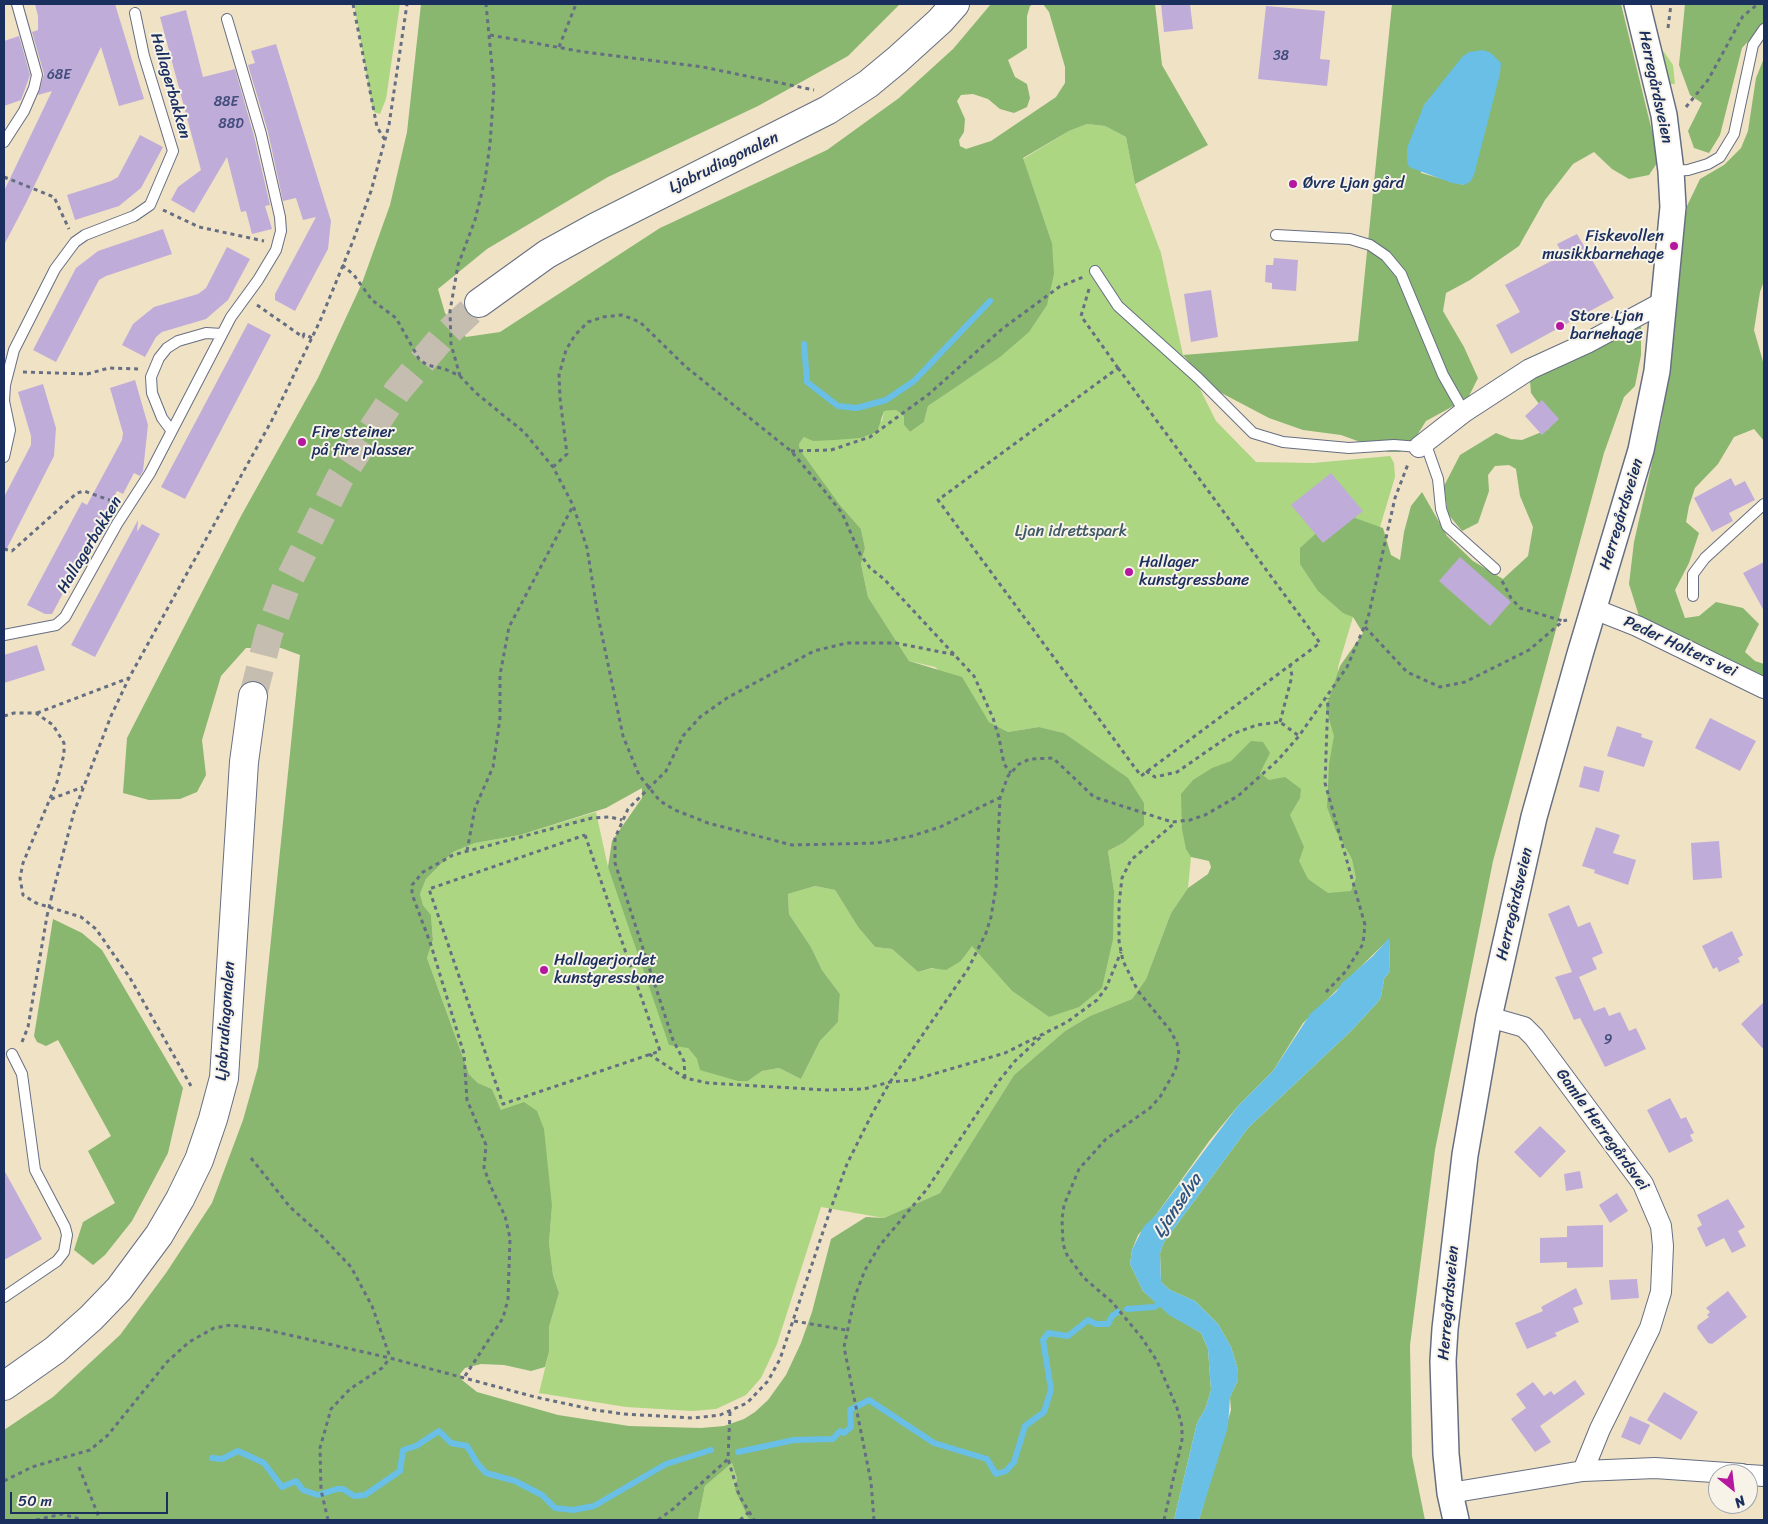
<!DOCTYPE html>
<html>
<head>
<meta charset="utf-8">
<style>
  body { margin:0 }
  #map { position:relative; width:1768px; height:1524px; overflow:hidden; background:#f0e2c5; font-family:Sriracha,sans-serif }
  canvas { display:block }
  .frame { position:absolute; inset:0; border:5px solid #1b2f5e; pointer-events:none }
  .north { position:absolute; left:1708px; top:1464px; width:50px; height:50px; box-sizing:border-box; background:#f7f3e8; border:1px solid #9fa5b1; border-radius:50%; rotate:151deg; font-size:14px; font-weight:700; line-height:20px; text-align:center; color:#1b2f5e }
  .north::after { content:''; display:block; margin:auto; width:18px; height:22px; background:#b5179e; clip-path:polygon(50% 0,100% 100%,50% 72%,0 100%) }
  .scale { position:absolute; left:10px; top:1492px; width:158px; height:22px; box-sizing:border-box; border:2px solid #1b2f5e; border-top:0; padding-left:6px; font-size:15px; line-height:18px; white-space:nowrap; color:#1b2f5e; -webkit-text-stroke:4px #f7f3e8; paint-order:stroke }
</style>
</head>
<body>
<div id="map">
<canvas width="1768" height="1524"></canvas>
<div class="frame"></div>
<div class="north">N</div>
<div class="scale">50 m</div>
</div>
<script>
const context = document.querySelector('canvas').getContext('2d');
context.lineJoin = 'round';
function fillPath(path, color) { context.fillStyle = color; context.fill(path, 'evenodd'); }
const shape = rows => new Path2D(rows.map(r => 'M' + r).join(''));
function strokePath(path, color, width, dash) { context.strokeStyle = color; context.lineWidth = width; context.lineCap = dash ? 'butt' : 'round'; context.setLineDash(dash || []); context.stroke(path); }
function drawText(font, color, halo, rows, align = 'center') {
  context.font = font + ' Sriracha,sans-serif'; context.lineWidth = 4; context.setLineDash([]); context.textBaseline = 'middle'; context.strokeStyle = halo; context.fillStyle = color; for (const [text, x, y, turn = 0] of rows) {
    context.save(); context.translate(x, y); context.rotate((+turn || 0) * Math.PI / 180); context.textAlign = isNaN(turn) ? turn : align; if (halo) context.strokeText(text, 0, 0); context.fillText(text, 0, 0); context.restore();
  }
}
const green = shape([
  [354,4,400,4,386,99,380,114,374,112,372,105],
  [1657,42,1673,65,1675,84,1668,84],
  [1087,124,1105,126,1126,137,1135,184,1161,253,1183,355,1216,421,1256,462,1313,463,1390,456,1394,463,1395,477,1338,667,1339,760,1358,880,1351,898,1278,908,1260,790,1191,857,1188,888,1171,913,1146,979,1132,999,1090,1016,1065,1031,1014,1075,940,1193,884,1218,821,1207,777,1344,761,1378,746,1395,716,1409,692,1411,626,1407,539,1393,549,1352,549,1327,559,1293,553,1275,549,1243,552,1206,501,1110,492,1089,478,1083,469,1074,427,958,433,940,431,915,423,905,420,894,426,879,453,852,475,843,520,835,596,812,608,867,688,1048,697,1059,748,1081,762,1071,779,1068,801,1079,820,1041,838,1022,840,994,822,970,811,947,789,914,788,894,815,886,835,890,858,927,875,947,892,949,918,972,961,961,972,945,1012,991,1049,1017,1114,891,1108,851,1123,843,1081,746,1064,733,1039,727,1008,732,989,722,978,706,935,667,909,661,868,597,861,564,865,548,861,529,840,505,800,450,799,444,804,437,882,421,884,411,896,410,904,416,904,425,910,432,924,422,928,406,956,386,1052,243,1023,159,1069,131],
  [732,1463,737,1478,735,1490,749,1520,698,1520,705,1486]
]);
const forest = shape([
  [421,4,900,4,848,56,758,106,608,177,487,249,438,289,445,313,466,337,500,332,660,228,827,150,899,98,953,49,991,4,1034,4,1030,6,1027,16,1027,48,1008,60,1015,77,1027,84,1030,98,1027,107,1014,113,1000,109,988,99,973,94,961,95,957,101,965,119,964,132,959,140,960,146,966,149,991,141,1056,97,1065,83,1065,67,1049,12,1043,4,1155,4,1162,65,1208,145,1135,184,1126,137,1105,126,1087,124,1069,131,1023,158,1052,243,1054,274,1047,305,1029,332,1000,357,928,406,924,422,910,432,904,425,904,416,896,410,884,411,877,432,860,438,834,440,813,441,804,437,799,444,800,450,840,505,861,529,865,548,861,564,868,597,909,661,962,677,989,722,1008,732,1039,727,1064,733,1128,778,1144,803,1144,825,1123,843,1108,851,1114,891,1113,939,1102,988,1079,1007,1049,1017,1012,991,972,946,961,961,946,970,932,968,918,972,892,949,875,947,858,927,835,890,815,886,788,894,789,914,811,947,822,970,840,994,838,1022,820,1041,801,1079,779,1068,762,1071,748,1081,738,1081,700,1070,697,1059,688,1048,669,1045,608,867,612,841,642,798,642,788,606,808,520,835,475,843,453,852,426,879,420,894,423,905,431,915,433,940,427,958,469,1074,478,1083,492,1089,501,1110,524,1102,537,1111,544,1129,552,1206,549,1243,553,1275,559,1293,549,1327,549,1352,545,1367,531,1371,504,1365,481,1364,465,1368,460,1374,462,1380,477,1392,558,1415,629,1426,701,1428,724,1426,744,1419,755,1412,768,1400,786,1375,801,1343,812,1312,831,1239,866,1217,884,1218,940,1193,1014,1075,1065,1031,1090,1016,1132,999,1146,979,1171,913,1188,888,1208,874,1211,867,1209,861,1191,857,1186,849,1182,829,1181,794,1193,780,1212,768,1231,761,1251,741,1263,742,1270,753,1260,773,1269,780,1285,777,1301,789,1300,798,1290,815,1304,847,1299,861,1308,879,1328,893,1351,891,1356,878,1352,859,1336,831,1327,807,1329,764,1334,736,1326,708,1340,666,1363,633,1353,617,1343,613,1318,591,1300,564,1300,548,1323,527,1336,520,1355,518,1383,528,1391,555,1400,560,1404,532,1411,506,1422,492,1447,536,1473,561,1503,579,1528,556,1533,527,1520,496,1516,469,1509,465,1495,466,1488,475,1489,491,1478,523,1462,531,1448,514,1444,486,1460,455,1496,433,1511,439,1522,440,1549,429,1547,415,1531,393,1530,381,1544,369,1641,326,1641,355,1635,386,1624,397,1604,453,1493,861,1435,1150,1410,1345,1412,1456,1425,1520,1199,1520,1231,1410,1230,1397,1238,1380,1238,1370,1231,1347,1218,1324,1195,1301,1170,1290,1161,1282,1161,1277,1160,1253,1164,1242,1248,1128,1351,1031,1377,1003,1381,997,1384,979,1390,971,1389,939,1303,1023,1273,1071,1238,1106,1210,1140,1156,1215,1138,1235,1132,1250,1130,1264,1143,1291,1169,1314,1201,1333,1208,1349,1211,1390,1206,1407,1197,1423,1174,1520,749,1520,735,1490,737,1478,732,1463,705,1486,698,1520,4,1520,4,1430,53,1397,120,1335,166,1273,212,1203,243,1120,258,1067,300,655,281,648,246,648,221,676,202,740,206,775,197,792,180,799,149,800,123,793,127,738,241,516,318,378,362,283,390,205,407,132],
  [1392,4,1621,4,1659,160,1649,175,1629,179,1612,169,1594,152,1573,164,1545,200,1519,246,1470,280,1446,293,1443,311,1464,347,1478,378,1468,398,1426,421,1412,443,1400,452,1388,452,1341,435,1303,430,1269,418,1210,387,1183,355,1358,341],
  [1432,96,1464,185,1421,173,1424,105],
  [1685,4,1764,4,1764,24,1742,48,1720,135,1709,153,1694,148,1688,131,1702,103,1690,95,1679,65],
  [1764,58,1764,281,1760,292,1754,330,1764,365,1764,441,1754,429,1734,437,1718,464,1695,488,1689,506,1686,522,1699,533,1689,563,1675,590,1685,618,1699,616,1716,602,1743,608,1759,624,1745,652,1755,661,1764,664,1764,685,1639,616,1629,584,1634,542,1662,418,1671,318,1687,206,1700,179,1724,165,1741,148,1748,131,1756,78],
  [53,919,82,933,102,950,183,1088,168,1153,132,1221,105,1255,93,1265,74,1250,83,1222,115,1203,88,1151,111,1136,58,1040,46,1046,37,1042,34,1036]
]);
const water = shape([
  [1483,50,1491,53,1501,63,1500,74,1474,175,1470,182,1464,185,1452,183,1409,167,1407,160,1407,148,1424,105,1462,57,1469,52],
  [1389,938,1390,971,1384,979,1381,997,1377,1003,1351,1031,1248,1128,1164,1242,1160,1253,1161,1282,1170,1290,1195,1301,1218,1324,1231,1347,1238,1370,1238,1380,1230,1397,1228,1427,1199,1520,1174,1520,1197,1423,1206,1407,1211,1390,1208,1349,1201,1333,1169,1315,1143,1291,1130,1264,1132,1250,1144,1226,1156,1215,1238,1106,1273,1071,1311,1013,1336,992,1342,983,1373,956]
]);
const stream = shape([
  [804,344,807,382,838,406,857,408,886,400,914,381,990,301],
  [1127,1309,1154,1307,1164,1301],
  [738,1452,794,1440,833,1439,840,1431,844,1433,851,1427,850,1410,869,1400,934,1443,987,1459,996,1474,1006,1471,1014,1462,1025,1426,1044,1412,1051,1390,1043,1340,1048,1333,1068,1336,1088,1320,1096,1324,1108,1324,1112,1316,1118,1312],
  [212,1458,222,1459,238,1451,264,1463,282,1487,296,1481,303,1490,318,1495,337,1489,343,1489,354,1496,365,1495,400,1471,403,1450,416,1446,439,1431,451,1443,467,1446,477,1463,486,1473,515,1481,542,1495,555,1508,573,1510,594,1506,666,1464,711,1450]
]);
const building = shape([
  [35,4,115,4,144,99,119,106,101,47,26,203,4,245,4,191,52,91,38,95,44,74,32,32,38,30,38,16],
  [1161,4,1190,4,1193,29,1164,32],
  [1266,6,1325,11,1320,59,1330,60,1327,86,1258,79],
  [186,10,203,77,235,69,254,136,270,205,265,206,272,229,252,234,246,211,241,212,227,157,194,213,171,200,178,187,201,170,160,17],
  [19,36,30,75,21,100,4,106,4,41],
  [276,44,331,221,328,249,295,311,275,300,275,294,316,217,303,220,296,198,283,201,268,132,248,65,255,63,251,51],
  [140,135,163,147,141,188,119,206,75,220,67,195,111,181,118,177],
  [163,229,172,254,106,276,99,280,56,362,33,350,76,268,98,251],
  [1577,234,1614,298,1511,354,1496,325,1520,312,1505,285,1563,255,1557,244],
  [227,247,250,259,228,300,206,319,162,332,156,337,145,357,122,345,133,324,154,307,198,294,206,288],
  [1274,258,1298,260,1296,291,1272,289,1272,283,1265,282,1266,265,1273,265],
  [1211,290,1218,337,1191,342,1184,294],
  [248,323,271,335,185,499,161,487],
  [135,380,148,425,143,471,140,476,134,473,123,494,117,491,52,614,45,614,27,605,82,502,87,505,122,440,123,433,110,388],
  [43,384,56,428,54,456,4,554,4,497,31,445,31,436,18,392],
  [1542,400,1559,419,1542,435,1525,416],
  [1331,473,1363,511,1323,543,1291,505],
  [1731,478,1735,486,1745,481,1755,500,1729,513,1733,521,1712,532,1694,498],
  [138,520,137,532,142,524,160,534,95,657,71,645],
  [1460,557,1511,602,1490,626,1439,581],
  [1764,562,1764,611,1743,573],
  [37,645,45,670,4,683,4,655],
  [1710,718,1756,741,1740,771,1695,748],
  [1617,726,1642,734,1641,737,1653,741,1644,767,1607,756],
  [1584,766,1604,771,1599,792,1579,787],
  [1596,827,1620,835,1613,853,1636,860,1628,885,1594,873,1595,870,1582,866],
  [1719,841,1722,878,1693,880,1691,843],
  [1569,905,1578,927,1590,922,1603,953,1592,958,1597,969,1579,977,1594,1011,1605,1007,1609,1016,1620,1012,1629,1031,1636,1028,1646,1049,1605,1067,1580,1018,1574,1020,1555,977,1572,972,1548,914],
  [1732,931,1743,955,1738,958,1740,962,1719,972,1717,967,1713,969,1702,946],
  [1764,1002,1764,1050,1741,1024],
  [1670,1098,1681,1119,1686,1117,1694,1133,1690,1135,1693,1141,1669,1153,1647,1110],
  [1540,1126,1566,1151,1540,1178,1514,1152],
  [4,1170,42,1239,4,1260],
  [1580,1171,1583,1188,1566,1191,1564,1174],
  [1617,1193,1628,1211,1610,1223,1599,1205],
  [1728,1199,1745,1227,1738,1231,1746,1246,1732,1253,1724,1238,1706,1247,1697,1228,1702,1225,1697,1215],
  [1603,1225,1603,1267,1567,1268,1567,1262,1540,1263,1540,1238,1567,1237,1567,1226],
  [1637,1279,1639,1298,1611,1300,1609,1280],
  [1576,1288,1583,1304,1573,1308,1579,1322,1555,1333,1557,1336,1527,1349,1515,1323,1543,1311,1541,1307],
  [1728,1291,1747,1317,1712,1344,1708,1343,1697,1328,1698,1325,1709,1317,1707,1315,1710,1312,1706,1308],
  [1575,1380,1585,1394,1540,1426,1551,1442,1535,1452,1511,1419,1526,1408,1516,1394,1533,1382,1544,1396,1551,1391,1554,1395],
  [1664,1392,1698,1412,1681,1440,1647,1420],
  [1630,1416,1650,1425,1640,1445,1621,1437]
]);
const primaryTunnel = shape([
  [253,696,269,633,288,582,340,478,398,390,441,339,479,303]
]);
const path = shape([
  [353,4,377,127,385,140],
  [1668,28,1671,4],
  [490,35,584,52,703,67,814,90],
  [559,47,576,4],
  [1686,107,1708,80,1743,16,1758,4],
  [4,177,54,197,69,229],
  [163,210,199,227,264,241],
  [342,265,354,275,372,300,396,318,419,359,427,365,445,369,460,376,476,393,524,432,553,467,573,505,587,548,598,616,623,736,639,775,660,801,675,810,708,823,792,845,877,843,912,836,940,827,999,798],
  [1089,289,1081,316,1118,368],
  [257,305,300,335,303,337,304,334,312,338],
  [1118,368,1320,643,1141,776,938,500,1118,368],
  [23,372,87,374,109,368,138,369],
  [460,376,451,344,450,311,458,265,475,220,485,180,490,144,494,87,486,4],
  [791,451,831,450,870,437,929,394,1002,329,1059,287,1083,277],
  [553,467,567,454,560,398,559,375,566,350,575,335,588,322,603,317,622,315,640,322,686,367,791,451,823,489,842,513,860,554,870,568,884,579,974,676,993,718,999,738,1004,764,1011,773],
  [4,549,12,551,77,493,84,491,115,502],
  [1502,581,1511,598,1520,608,1563,621],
  [1365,627,1407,672,1440,687,1465,682,1529,650,1563,621,1567,620],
  [37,713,129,678],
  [4,716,14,713,36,713,53,725,64,743,64,754,57,782,23,863,20,878,23,895,36,903,81,917,96,929,130,978,191,1086],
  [1280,722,1292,676,1290,666],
  [1146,771,1155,777,1177,772,1232,734,1257,725,1280,722,1299,736],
  [51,799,83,787],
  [585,835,660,1051,503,1104,429,889,585,835],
  [467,851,475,808,493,767,500,718,500,675,509,627,573,506],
  [51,899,74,812,111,716,129,678,272,420,320,321,353,241,371,191,389,125,407,4],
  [1326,992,1346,971,1363,944,1365,925,1325,783,1328,698],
  [22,1042,28,1027,47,916],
  [649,1054,685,1078,708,1083,826,1090,864,1089,890,1082,913,1080,1005,1053,1067,1022,1097,1000,1106,988,1121,952],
  [685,1078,684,1061,673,1040,615,863,615,838,628,809,666,771,683,736,700,717,727,698,814,651,847,643,896,643,956,655],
  [251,1158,290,1207,319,1233,351,1267,372,1306,390,1357],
  [794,1321,846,1330],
  [465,1376,503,1318,508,1299,510,1238,505,1216,491,1187,484,1168,486,1145,467,1100,464,1054,431,945,412,894,412,885,423,872,453,855,592,818,610,817,622,820],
  [730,1412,728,1459,739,1495,754,1520],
  [79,1467,100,1520],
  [4,1481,32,1467,90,1450,108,1435,167,1362,189,1342,214,1328,231,1325,263,1329,390,1358,535,1397,595,1410,624,1414,694,1418,720,1415,747,1403,768,1381,780,1359,831,1208,847,1164,872,1114,890,1082,968,969,986,933,991,917,996,887,1000,798,1008,776,1019,764,1030,759,1053,758,1094,797,1172,822,1190,820,1205,815,1238,796,1278,760,1299,736,1347,667,1368,618,1395,498,1408,464],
  [36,1520,62,1514,83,1520],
  [328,1520,321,1490,320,1448,331,1409,350,1389,382,1368,390,1358],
  [658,1520,673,1509,728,1459],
  [740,1520,749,1512],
  [874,1520,871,1482,844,1347,855,1296,865,1270,880,1245,927,1189,998,1082,1015,1061,1044,1034],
  [1164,1520,1182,1440,1182,1426,1177,1408,1157,1361,1142,1338,1112,1302,1084,1278,1067,1255,1063,1244,1062,1219,1064,1205,1079,1169,1106,1139,1150,1108,1160,1097,1175,1071,1179,1054,1177,1043,1170,1030,1138,991,1123,961,1119,941,1119,904,1122,878,1131,860,1176,822]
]);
const service = shape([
  [4,142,24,111,34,88,37,75,17,4],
  [1671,171,1688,170,1708,164,1720,157,1734,134,1753,45,1764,29],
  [1276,235,1350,239,1370,245,1386,256,1401,274,1443,375,1464,412],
  [1095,271,1118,306,1198,378,1253,433,1283,442,1349,448,1394,445,1419,447],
  [171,430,162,418,152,393,151,377,159,358,167,348,178,341,206,333,222,334],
  [1425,442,1438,479,1441,509,1447,526,1495,569],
  [4,457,10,430,4,401,5,385,14,350,55,269,75,242,85,235,134,216,150,205,173,151,144,56,135,13],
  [1693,596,1693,574,1705,558,1764,504],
  [4,635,56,625,65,617,117,524,150,473,231,317,258,280,276,250,281,231,280,217,261,134,227,19],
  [4,1297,57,1261,64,1252,67,1235,65,1227,35,1170,22,1074,12,1054]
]);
const minor = shape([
  [1419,447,1464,412,1530,369,1587,343,1665,301],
  [1594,609,1637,626,1764,688],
  [1489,1017,1524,1027,1534,1037,1643,1184,1661,1226,1663,1246,1661,1292,1650,1328,1600,1429,1583,1471],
  [1748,1475,1764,1476],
  [1450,1493,1583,1471,1655,1468,1742,1474]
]);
const tertiary = shape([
  [1456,1520,1450,1493,1446,1454,1443,1361,1445,1329,1465,1155,1489,1017,1534,817,1580,654,1641,450,1657,371,1673,207,1671,171,1664,115,1637,4]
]);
const primary = shape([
  [479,303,547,254,596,227,828,110,868,84,897,60,940,21,955,4],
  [4,1386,55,1350,91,1318,119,1289,159,1235,180,1199,199,1160,213,1119,224,1078,244,762,253,696]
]);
const pathBridge = shape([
  [47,916,51,899]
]);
const markers = [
  [1293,184,5,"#b5179e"],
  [1674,246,5,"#b5179e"],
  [1560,326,5,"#b5179e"],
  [302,442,5,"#b5179e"],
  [1129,572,5,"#b5179e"],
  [544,970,5,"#b5179e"]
];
const numberNames = [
  ["38",1281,56],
  ["68E",59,75],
  ["88E",226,102],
  ["88D",231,124],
  ["9",1608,1040]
];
const streetNames = [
  ["Hallagerbakken",170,86,74],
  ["Herregårdsveien",1655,87,78],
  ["Ljabrudiagonalen",724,163,-26],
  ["Herregårdsveien",1622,514,-73],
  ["Hallagerbakken",90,545,-59],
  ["Peder Holters vei",1680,647,25],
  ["Herregårdsveien",1515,904,-77],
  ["Ljabrudiagonalen",226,1021,-86],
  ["Gamle Herregårdsvei",1602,1130,54],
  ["Herregårdsveien",1449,1303,-85]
];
const poiNames = [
  ["Øvre Ljan gård",1303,184],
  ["Fiskevollen",1664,237,"right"],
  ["musikkbarnehage",1664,255,"right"],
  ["Store Ljan",1570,317],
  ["barnehage",1570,335],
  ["Fire steiner",312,433],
  ["på fire plasser",312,451],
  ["Hallager",1139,563],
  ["kunstgressbane",1139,581],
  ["Hallagerjordet",554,961],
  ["kunstgressbane",554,979]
];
const parkNames = [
  ["Ljan idrettspark",1071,532]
];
const waterNames = [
  ["Ljanselva",1178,1206,-56]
];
fillPath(green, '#acd682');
fillPath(forest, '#89b770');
fillPath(water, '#69bfe6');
strokePath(stream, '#69bfe6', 6);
fillPath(building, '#c0acd9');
strokePath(primaryTunnel, '#c5beb0', 28, [28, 14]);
strokePath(service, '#666e82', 12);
strokePath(minor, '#666e82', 22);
strokePath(tertiary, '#666e82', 28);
strokePath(primary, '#666e82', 30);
strokePath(path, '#666e82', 3, [4, 4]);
strokePath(service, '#fff', 10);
strokePath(minor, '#fff', 20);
strokePath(tertiary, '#fff', 25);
strokePath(primary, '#fff', 28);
strokePath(pathBridge, '#666e82', 3, [4, 4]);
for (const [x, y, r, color] of markers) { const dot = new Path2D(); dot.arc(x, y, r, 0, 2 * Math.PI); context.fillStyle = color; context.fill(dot); strokePath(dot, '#f7f3e8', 2); }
drawText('14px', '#444e7d', null, numberNames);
drawText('16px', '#1b2f5e', '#f7f3e8', streetNames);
drawText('16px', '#1b2f5e', '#f7f3e8', poiNames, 'left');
drawText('16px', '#3f5967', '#f7f3e8', parkNames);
drawText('italic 18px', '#2e5380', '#f7f3e8', waterNames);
</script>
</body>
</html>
